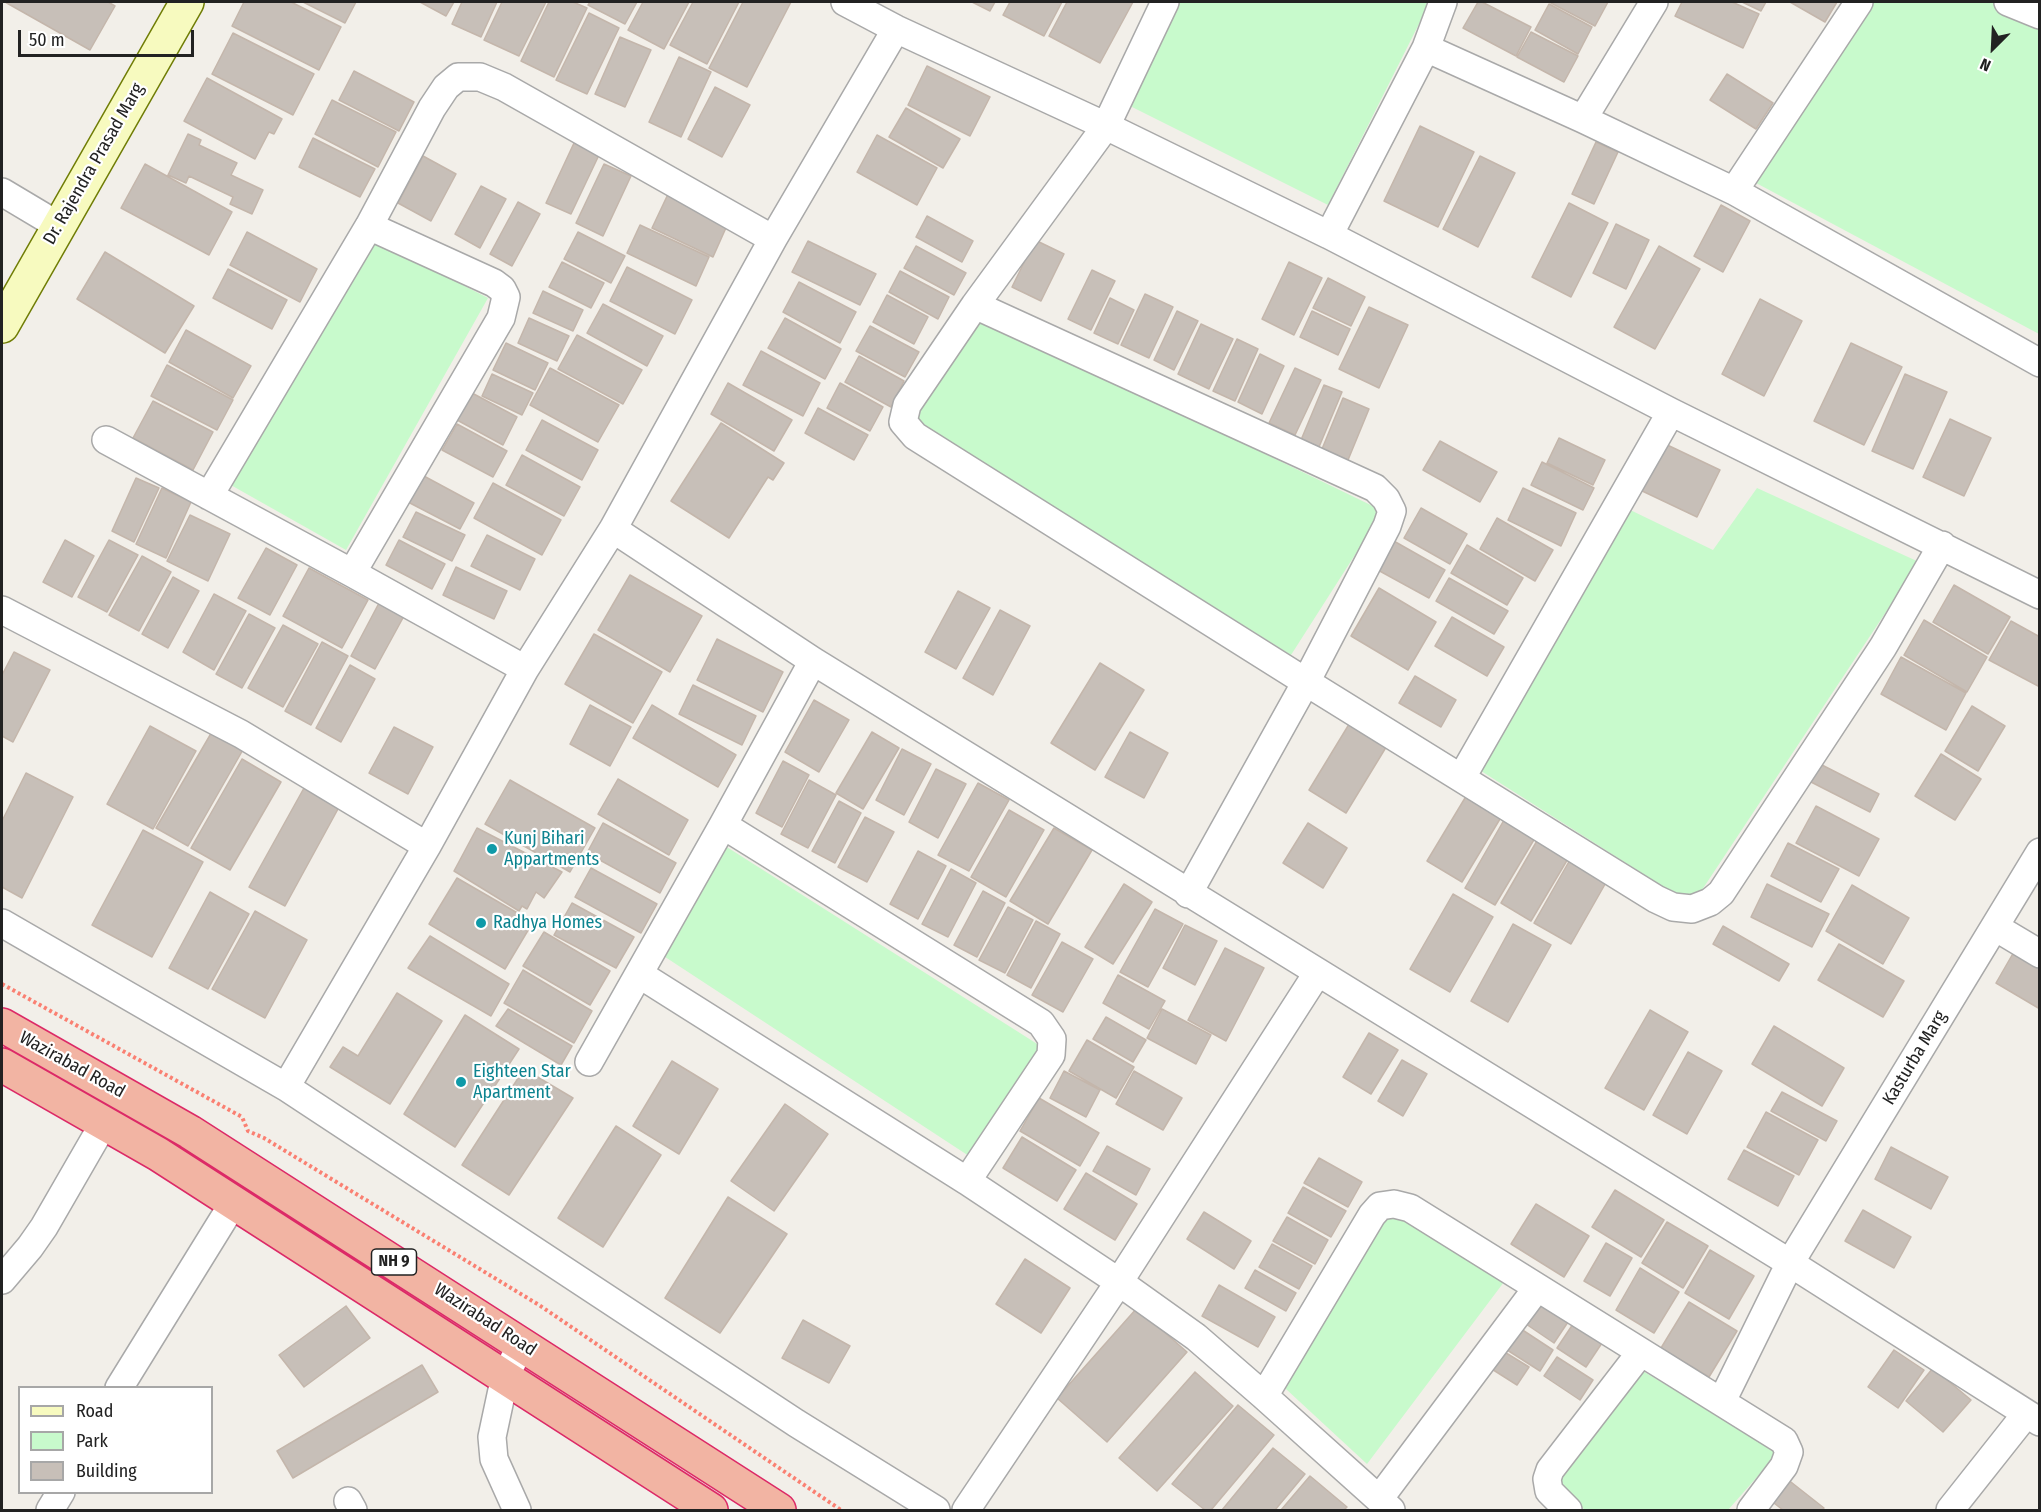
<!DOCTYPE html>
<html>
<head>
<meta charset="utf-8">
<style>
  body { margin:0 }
  #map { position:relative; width:2041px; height:1512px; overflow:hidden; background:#f2efe9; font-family:"Fira Sans Condensed",sans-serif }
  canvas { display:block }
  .frame { position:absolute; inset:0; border:3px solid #222; pointer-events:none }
  .legend { position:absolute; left:18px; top:1386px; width:195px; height:108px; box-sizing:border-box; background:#fff; border:2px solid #a7a7a7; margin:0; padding:8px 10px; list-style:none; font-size:18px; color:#222 }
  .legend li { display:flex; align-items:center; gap:12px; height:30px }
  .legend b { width:30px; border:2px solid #a7a7a7 }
  .north { position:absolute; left:1963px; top:18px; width:60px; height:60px; -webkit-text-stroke:4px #fff; paint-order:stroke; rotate:204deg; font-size:16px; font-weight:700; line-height:24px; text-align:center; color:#222 }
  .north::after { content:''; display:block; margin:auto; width:21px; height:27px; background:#222; clip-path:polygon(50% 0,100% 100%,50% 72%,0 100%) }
  .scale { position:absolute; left:18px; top:30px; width:176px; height:27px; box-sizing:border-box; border:3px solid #222; border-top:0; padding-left:8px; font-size:18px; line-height:21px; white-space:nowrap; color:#222; -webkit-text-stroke:4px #fff; paint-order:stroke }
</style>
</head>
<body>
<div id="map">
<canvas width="2041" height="1512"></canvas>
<div class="frame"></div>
<ul class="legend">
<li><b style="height:8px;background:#f7fabf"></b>Road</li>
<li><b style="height:16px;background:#c8facc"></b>Park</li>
<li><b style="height:16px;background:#c7bfb8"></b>Building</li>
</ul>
<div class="north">N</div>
<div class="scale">50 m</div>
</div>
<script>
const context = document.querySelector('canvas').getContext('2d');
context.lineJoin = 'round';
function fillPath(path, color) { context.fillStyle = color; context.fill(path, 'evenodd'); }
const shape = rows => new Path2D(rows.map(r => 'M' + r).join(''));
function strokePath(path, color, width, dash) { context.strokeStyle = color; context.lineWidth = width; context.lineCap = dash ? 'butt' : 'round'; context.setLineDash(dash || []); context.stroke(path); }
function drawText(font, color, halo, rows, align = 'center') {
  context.font = font + ' "Fira Sans Condensed",sans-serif'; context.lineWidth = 4.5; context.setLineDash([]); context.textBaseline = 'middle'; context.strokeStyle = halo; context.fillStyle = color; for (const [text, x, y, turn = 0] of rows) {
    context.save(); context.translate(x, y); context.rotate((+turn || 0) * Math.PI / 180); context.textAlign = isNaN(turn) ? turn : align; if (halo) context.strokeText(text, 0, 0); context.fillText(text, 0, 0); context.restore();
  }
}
const park = shape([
  [1175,2,1430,2,1328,205,1124,103],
  [1864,2,1994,2,2039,23,2039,334,1743,176],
  [367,236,488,298,346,550,229,484],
  [972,312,1383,511,1291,655,911,418],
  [1757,488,1919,562,1692,905,1467,762,1622,506,1713,550],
  [722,844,1042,1047,972,1158,656,951],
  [1386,1206,1504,1282,1367,1464,1273,1377],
  [1636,1367,1779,1452,1728,1510,1585,1510,1543,1472]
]);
const building = shape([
  [5,2,108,2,115,6,90,50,5,2],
  [244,2,291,2,341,27,319,70,232,26,244,2],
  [303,2,356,2,345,23,303,2],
  [420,2,454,2,446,16,420,2],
  [462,2,497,2,481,37,452,24,462,2],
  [502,2,546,2,519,56,484,40,502,2],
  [549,2,573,2,587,8,554,77,521,61,549,2],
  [590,2,637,2,625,24,588,5,590,2],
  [643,2,689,2,664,49,628,30,643,2],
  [693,2,739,2,707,64,670,45,693,2],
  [743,2,791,2,747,87,709,68,743,2],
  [972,2,995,2,990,11,972,2],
  [1010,2,1062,2,1044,36,1003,15,1010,2],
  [1067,2,1133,2,1100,63,1049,36,1067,2],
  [1478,2,1482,2,1531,27,1516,56,1463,28,1478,2],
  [1552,2,1608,2,1595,26,1551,3,1552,2],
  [1682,2,1732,2,1759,14,1743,48,1675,16,1682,2],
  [1742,2,1766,2,1761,11,1742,2],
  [1790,2,1837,2,1825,22,1790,2],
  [1549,4,1592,27,1578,54,1535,30,1549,4],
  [589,13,619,28,587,94,556,80,589,13],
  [1531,32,1578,56,1564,82,1517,57,1531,32],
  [233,33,314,74,293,115,212,74,233,33],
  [620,37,651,50,625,107,595,94,620,37],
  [679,57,711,72,681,137,649,122,679,57],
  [927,66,990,97,970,136,908,105,927,66],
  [354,71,414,102,399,131,339,100,354,71],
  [1727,74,1773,103,1756,129,1710,100,1727,74],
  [207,78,282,119,274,134,269,132,255,159,184,121,207,78],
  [715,87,750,105,722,157,688,139,715,87],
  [332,100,396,132,378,167,315,134,332,100],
  [906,108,960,139,943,168,889,137,906,108],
  [1420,126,1474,152,1438,227,1384,201,1420,126],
  [188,134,201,140,199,145,237,163,231,175,263,190,252,214,230,204,233,197,189,176,186,183,168,175,188,134],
  [877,135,937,168,917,205,857,172,877,135],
  [313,138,375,169,360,197,299,167,313,138],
  [1596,142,1618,152,1594,204,1572,194,1596,142],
  [574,143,599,155,571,214,546,203,574,143],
  [423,156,456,174,431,221,398,203,423,156],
  [1480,156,1515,173,1478,247,1443,229,1480,156],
  [145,164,232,212,209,255,121,208,145,164],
  [604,164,631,176,603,236,576,223,604,164],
  [481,186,506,199,480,248,455,234,481,186],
  [669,192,729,221,713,257,652,228,669,192],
  [518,202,540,214,512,266,490,254,518,202],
  [1569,203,1608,223,1571,297,1532,277,1569,203],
  [1721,205,1750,221,1723,272,1694,256,1721,205],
  [927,216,973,241,962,262,916,237,927,216],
  [1616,224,1649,240,1626,289,1593,273,1616,224],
  [640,225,709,257,696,286,627,253,640,225],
  [247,232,317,269,300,302,230,265,247,232],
  [578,232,625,256,611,283,564,259,578,232],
  [1035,240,1064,254,1041,301,1012,287,1035,240],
  [808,241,876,274,860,305,792,272,808,241],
  [916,246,966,273,954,295,904,268,916,246],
  [1659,246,1700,269,1655,349,1614,327,1659,246],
  [105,252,194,306,165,353,77,299,105,252],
  [562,262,604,283,591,308,549,287,562,262],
  [1289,262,1322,278,1294,335,1262,319,1289,262],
  [627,267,692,300,675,334,610,301,627,267],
  [228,269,287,300,272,329,213,298,228,269],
  [1092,270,1115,281,1091,330,1068,319,1092,270],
  [900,271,949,297,938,319,889,292,900,271],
  [1328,278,1365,297,1351,326,1313,308,1328,278],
  [799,282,856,312,840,343,783,312,799,282],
  [543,291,583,310,573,331,533,313,543,291],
  [1145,294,1173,307,1149,358,1121,345,1145,294],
  [887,295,928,317,914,344,873,322,887,295],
  [1110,298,1134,310,1118,344,1094,333,1110,298],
  [1760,299,1802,321,1764,396,1722,374,1760,299],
  [603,304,663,336,647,366,587,333,603,304],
  [1369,307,1408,325,1379,388,1339,369,1369,307],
  [1177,311,1198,321,1174,370,1154,360,1177,311],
  [1312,311,1350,329,1338,355,1300,337,1312,311],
  [529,318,569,336,557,361,518,343,529,318],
  [785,318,841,349,825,379,768,348,785,318],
  [1201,324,1233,339,1209,389,1178,374,1201,324],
  [870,326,919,352,905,377,856,351,870,326],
  [186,330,251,366,233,398,169,362,186,330],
  [577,335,642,370,623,404,558,369,577,335],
  [1237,339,1258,349,1235,401,1213,391,1237,339],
  [506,343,548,363,535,390,493,370,506,343],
  [1851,343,1902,367,1864,445,1814,421,1851,343],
  [761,351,820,383,803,416,743,385,761,351],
  [1260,354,1284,366,1262,414,1238,402,1260,354],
  [859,356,904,381,891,407,845,382,859,356],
  [167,365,233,400,217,430,151,396,167,365],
  [550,368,619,405,598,442,530,405,550,368],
  [1295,368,1321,380,1295,435,1269,423,1295,368],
  [492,374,533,393,522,415,482,396,492,374],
  [1905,374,1947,392,1913,469,1872,451,1905,374],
  [728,383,792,420,774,451,711,414,728,383],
  [840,383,883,407,870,431,827,408,840,383],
  [1324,385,1342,392,1319,447,1301,440,1324,385],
  [472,393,517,417,503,445,457,420,472,393],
  [1343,398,1369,409,1348,460,1322,449,1343,398],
  [153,401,213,432,193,470,133,438,153,401],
  [818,408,868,435,854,460,805,433,818,408],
  [1950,419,1991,438,1964,496,1923,477,1950,419],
  [542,420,598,450,582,480,526,450,542,420],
  [721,423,784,463,773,480,768,477,729,538,671,501,721,423],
  [457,424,507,451,493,477,442,450,457,424],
  [1559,438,1605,460,1593,485,1547,463,1559,438],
  [1440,441,1497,472,1480,502,1423,470,1440,441],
  [1661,442,1720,470,1697,517,1638,489,1661,442],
  [522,455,580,487,564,516,506,485,522,455],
  [1542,462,1594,488,1583,510,1531,485,1542,462],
  [422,475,474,503,460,529,408,502,422,475],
  [136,478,159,488,134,542,112,531,136,478],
  [493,483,561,520,542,555,474,518,493,483],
  [162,488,191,502,166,558,136,544,162,488],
  [1523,488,1576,513,1561,546,1508,520,1523,488],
  [1421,508,1467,534,1450,564,1404,538,1421,508],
  [416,512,465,535,452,561,403,537,416,512],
  [190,515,230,534,208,581,167,561,190,515],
  [1497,518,1553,550,1535,581,1480,549,1497,518],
  [487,535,535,559,520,590,471,566,487,535],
  [65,540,94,556,72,597,43,582,65,540],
  [109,540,138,555,107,612,78,597,109,540],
  [399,540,445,564,432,589,386,565,399,540],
  [1392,540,1445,570,1429,598,1376,569,1392,540],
  [1467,545,1523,578,1507,605,1451,573,1467,545],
  [266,548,297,565,270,615,238,598,266,548],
  [142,556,171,572,139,631,109,615,142,556],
  [456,567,507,591,494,619,443,595,456,567],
  [309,568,368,600,342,648,283,616,309,568],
  [630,575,702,616,670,672,598,630,630,575],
  [173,577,199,591,168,648,142,634,173,577],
  [1449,578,1508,611,1494,634,1436,601,1449,578],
  [1954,585,2010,617,1988,654,1933,622,1954,585],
  [1379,588,1436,622,1408,670,1351,636,1379,588],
  [958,591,990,608,956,669,925,652,958,591],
  [214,594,246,611,214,670,183,652,214,594],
  [379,603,404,616,375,669,351,656,379,603],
  [1000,610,1030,626,993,695,963,678,1000,610],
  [249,614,275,628,242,688,216,674,249,614],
  [1452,617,1504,647,1487,676,1435,646,1452,617],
  [1924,620,1987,657,1967,692,1904,655,1924,620],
  [2011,621,2040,637,2040,687,1989,660,2011,621],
  [283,625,318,644,283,707,248,688,283,625],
  [594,634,662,672,633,723,565,684,594,634],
  [717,639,783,672,763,712,697,680,717,639],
  [322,642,348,656,311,725,285,711,322,642],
  [14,652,50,670,13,742,2,736,2,675,14,652],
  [1901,657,1966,693,1946,730,1881,694,1901,657],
  [1100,663,1144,690,1095,770,1051,743,1100,663],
  [350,665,375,679,341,742,316,728,350,665],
  [1415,676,1456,700,1441,727,1399,703,1415,676],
  [693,685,756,716,742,745,679,714,693,685],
  [814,700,849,720,819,772,785,752,814,700],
  [590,705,631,727,610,766,570,744,590,705],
  [652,705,736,755,718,787,633,738,652,705],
  [1972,706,2005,726,1978,771,1945,751,1972,706],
  [1351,721,1388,744,1346,813,1309,790,1351,721],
  [150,726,196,751,153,829,107,804,150,726],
  [394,727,433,747,408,794,369,773,394,727],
  [213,730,244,748,188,846,156,828,213,730],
  [872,732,899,748,863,809,836,793,872,732],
  [1130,732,1168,753,1144,798,1105,777,1130,732],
  [902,749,931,764,904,815,876,800,902,749],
  [1941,754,1981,779,1955,820,1915,796,1941,754],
  [242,759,281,782,230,870,191,848,242,759],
  [783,761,809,775,782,827,756,813,783,761],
  [1820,764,1879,794,1870,812,1811,782,1820,764],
  [936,769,966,784,938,838,909,822,936,769],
  [26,773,73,797,22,898,2,887,2,821,26,773],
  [309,779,344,798,285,906,249,887,309,779],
  [618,779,688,820,669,855,598,814,618,779],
  [510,780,595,828,570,872,485,824,510,780],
  [809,780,836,795,808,848,781,834,809,780],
  [978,783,1009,800,969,871,938,855,978,783],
  [1468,793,1503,814,1462,882,1427,861,1468,793],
  [839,801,861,813,835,863,812,851,839,801],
  [1816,806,1879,839,1859,876,1796,843,1816,806],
  [1009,810,1044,830,1006,897,971,877,1009,810],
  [865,817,894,832,867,882,838,867,865,817],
  [1504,820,1535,838,1495,905,1465,888,1504,820],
  [603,823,676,863,660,893,587,853,603,823],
  [1308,823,1347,848,1323,888,1283,863,1308,823],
  [477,828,562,872,544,898,536,892,527,909,522,906,519,911,454,871,477,828],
  [1054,828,1092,850,1048,924,1010,901,1054,828],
  [143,830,203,862,152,957,92,925,143,830],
  [1538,839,1569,857,1531,921,1501,903,1538,839],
  [1788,843,1839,869,1821,902,1771,876,1788,843],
  [918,851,946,866,918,919,890,904,918,851],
  [1571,858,1608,879,1571,944,1534,923,1571,858],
  [591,868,657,904,641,933,575,897,591,868],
  [951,869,976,883,948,937,922,924,951,869],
  [457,878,533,922,505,969,429,924,457,878],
  [1124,884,1152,902,1113,964,1085,947,1124,884],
  [1767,884,1829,914,1812,947,1751,917,1767,884],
  [1852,885,1909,918,1883,964,1826,931,1852,885],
  [983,891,1005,903,977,957,954,945,983,891],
  [210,892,249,914,208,989,169,968,210,892],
  [1453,894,1493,917,1450,992,1410,969,1453,894],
  [572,903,634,937,616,968,554,935,572,903],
  [1008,907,1033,920,1005,973,979,960,1008,907],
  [1155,909,1183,924,1148,987,1120,972,1155,909],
  [255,911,307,940,265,1018,212,989,255,911],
  [1036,921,1060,934,1031,988,1007,975,1036,921],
  [1513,924,1551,945,1508,1022,1471,1001,1513,924],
  [1185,925,1217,941,1195,985,1163,968,1185,925],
  [1723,926,1789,964,1779,981,1713,944,1723,926],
  [544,932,610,971,590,1005,523,966,544,932],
  [430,936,509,984,491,1016,408,968,430,936],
  [1062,942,1093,959,1063,1012,1032,995,1062,942],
  [1839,944,1904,981,1883,1017,1818,980,1839,944],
  [1225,948,1264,968,1226,1041,1188,1020,1225,948],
  [2015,950,2040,963,2040,1009,1996,983,2015,950],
  [523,970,592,1011,574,1043,504,1003,523,970],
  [1118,975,1165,1001,1149,1029,1103,1003,1118,975],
  [397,993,442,1021,390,1104,330,1067,343,1047,358,1056,397,993],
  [508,1009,572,1046,561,1065,496,1026,508,1009],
  [1162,1009,1211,1035,1196,1064,1147,1038,1162,1009],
  [1650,1010,1688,1032,1644,1110,1605,1088,1650,1010],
  [465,1015,519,1049,455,1147,404,1114,465,1015],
  [1106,1017,1146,1040,1133,1062,1093,1039,1106,1017],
  [1774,1026,1844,1068,1822,1106,1752,1064,1774,1026],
  [1369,1033,1398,1050,1371,1094,1343,1077,1369,1033],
  [1087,1040,1134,1067,1116,1098,1069,1071,1087,1040],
  [1688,1052,1722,1071,1687,1134,1653,1115,1688,1052],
  [1402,1060,1427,1074,1403,1116,1378,1101,1402,1060],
  [672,1061,718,1089,679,1154,633,1126,672,1061],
  [524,1069,573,1098,509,1195,462,1165,524,1069],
  [1064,1071,1100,1090,1086,1117,1050,1098,1064,1071],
  [1134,1071,1182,1098,1163,1130,1116,1104,1134,1071],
  [1782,1092,1837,1121,1826,1141,1771,1111,1782,1092],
  [1039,1098,1099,1133,1080,1166,1020,1131,1039,1098],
  [785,1104,828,1134,774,1211,731,1181,785,1104],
  [1766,1112,1818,1140,1799,1175,1747,1147,1766,1112],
  [616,1126,661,1155,603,1247,558,1218,616,1126],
  [1022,1137,1076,1170,1057,1201,1003,1168,1022,1137],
  [1107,1146,1150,1169,1136,1195,1093,1171,1107,1146],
  [1891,1147,1948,1177,1931,1209,1875,1179,1891,1147],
  [1744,1150,1794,1176,1778,1206,1728,1179,1744,1150],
  [1319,1158,1362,1182,1348,1207,1304,1183,1319,1158],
  [1086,1173,1137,1204,1115,1240,1064,1209,1086,1173],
  [1303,1187,1346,1211,1331,1237,1288,1213,1303,1187],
  [1615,1190,1664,1220,1641,1257,1592,1227,1615,1190],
  [728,1197,787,1234,720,1333,665,1298,728,1197],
  [1536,1204,1589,1236,1564,1277,1511,1244,1536,1204],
  [1863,1210,1911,1237,1894,1268,1845,1241,1863,1210],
  [1204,1212,1251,1241,1234,1269,1187,1239,1204,1212],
  [1287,1217,1328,1240,1315,1264,1273,1241,1287,1217],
  [1667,1222,1708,1246,1683,1288,1642,1263,1667,1222],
  [1606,1243,1632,1258,1610,1296,1584,1281,1606,1243],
  [1272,1244,1312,1266,1299,1289,1259,1267,1272,1244],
  [1710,1250,1754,1276,1729,1319,1685,1293,1710,1250],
  [1025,1259,1070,1288,1041,1333,996,1304,1025,1259],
  [1640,1268,1679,1292,1654,1333,1616,1310,1640,1268],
  [1255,1270,1296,1293,1286,1311,1245,1288,1255,1270],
  [1219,1285,1275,1317,1258,1347,1202,1316,1219,1285],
  [1537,1301,1568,1322,1554,1343,1523,1322,1537,1301],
  [1689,1302,1737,1331,1709,1377,1661,1348,1689,1302],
  [346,1306,370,1338,304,1387,279,1355,346,1306],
  [1137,1308,1187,1352,1107,1442,1057,1398,1137,1308],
  [803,1320,850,1346,829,1383,782,1358,803,1320],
  [1573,1324,1602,1343,1586,1367,1557,1348,1573,1324],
  [1518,1327,1553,1350,1540,1371,1504,1348,1518,1327],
  [1498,1348,1529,1367,1517,1385,1487,1366,1498,1348],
  [1894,1350,1924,1370,1898,1408,1868,1387,1894,1350],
  [1557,1357,1593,1380,1580,1400,1544,1376,1557,1357],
  [422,1365,438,1392,293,1478,277,1451,422,1365],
  [1933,1368,1971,1400,1943,1432,1906,1401,1933,1368],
  [1195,1372,1233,1406,1157,1491,1119,1458,1195,1372],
  [1238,1405,1274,1435,1211,1510,1205,1510,1172,1484,1238,1405],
  [1273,1448,1305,1474,1275,1510,1222,1510,1273,1448],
  [1782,1475,1824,1508,1822,1510,1783,1510,1766,1497,1782,1475],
  [1310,1476,1347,1507,1344,1510,1281,1510,1310,1476]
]);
const path = shape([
  [2,984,242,1117,248,1131,264,1138,539,1305,841,1510]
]);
const minor = shape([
  [845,2,896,29,1106,126,1329,235,1671,412,2040,595],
  [1165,2,1106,126,975,305,907,405,903,422,915,436,1306,682,1656,899,1673,907,1692,909,1710,902,1721,893,1883,647,1942,545],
  [2008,2,2040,15],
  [1426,48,1583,119,1734,191,2040,363],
  [1583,119,1654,2],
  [1734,191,1859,2],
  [2,192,59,226],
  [1329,235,1426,48,1443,2],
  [975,305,1375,488,1386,499,1392,511,1387,526,1306,682,1188,894],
  [106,440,352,573,525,669],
  [209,496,369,226,432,108,446,87,458,77,480,77,504,87,773,239],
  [613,529,813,661,1790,1263,2040,1422],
  [352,573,501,318,506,297,502,289,494,283,369,226],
  [2,610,241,734,427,846],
  [1462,777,1671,412],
  [723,825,1041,1023,1052,1039,1051,1055,967,1181],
  [2,923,286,1087,796,1423,936,1510],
  [1995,927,2040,954],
  [639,974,967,1181,1119,1282,1196,1337,1264,1396,1391,1510],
  [589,1062,723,825,813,661],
  [286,1087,427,846,525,669,613,529,773,239,896,29],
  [2,1280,30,1247,44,1227,104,1123],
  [119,1388,234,1202],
  [1264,1396,1372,1215,1380,1206,1394,1204,1410,1208,1784,1441,1789,1452,1784,1466,1751,1510],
  [1722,1401,1790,1263,2040,852],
  [1379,1499,1537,1288],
  [348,1501,353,1510],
  [50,1510,61,1492],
  [517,1510,494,1459,492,1437,505,1376,522,1344],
  [966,1510,1119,1282,1318,972],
  [1568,1510,1549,1491,1547,1479,1550,1470,1641,1352],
  [1950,1510,2026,1414]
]);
const secondary = shape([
  [2,326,187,2]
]);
const trunk = shape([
  [2,1025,190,1132,779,1510],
  [2,1065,158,1154,711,1510]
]);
const markers = [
  [492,849,6,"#0f9aa8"],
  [481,923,6,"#0f9aa8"],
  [461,1082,6,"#0f9aa8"]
];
const shields = [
  [394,1262,45]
];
const shieldNames = [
  ["NH 9",394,1262]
];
const streetNames = [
  ["Dr. Rajendra Prasad Marg",94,164,-60],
  ["Kasturba Marg",1915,1058,-59],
  ["Wazirabad Road",72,1065,29],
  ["Wazirabad Road",485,1320,33]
];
const cultureNames = [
  ["Kunj Bihari",504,839],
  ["Appartments",504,860],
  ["Radhya Homes",493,923],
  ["Eighteen Star",473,1072],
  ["Apartment",473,1093]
];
fillPath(park, '#c8facc');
fillPath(building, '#c7bfb8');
strokePath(building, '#c4b6ab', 1.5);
strokePath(minor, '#a9a9a9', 30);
strokePath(secondary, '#707d05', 36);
strokePath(trunk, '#dc2a67', 36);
strokePath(path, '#fa8072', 4, [3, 3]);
strokePath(minor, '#fff', 27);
strokePath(secondary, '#f7fabf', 33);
strokePath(trunk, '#f2b4a3', 33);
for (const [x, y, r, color] of markers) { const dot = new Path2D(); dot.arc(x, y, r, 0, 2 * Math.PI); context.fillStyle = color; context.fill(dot); strokePath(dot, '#fff', 2); }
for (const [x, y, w] of shields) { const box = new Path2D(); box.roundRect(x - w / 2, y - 13, w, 26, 4.5); context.fillStyle = '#fff'; context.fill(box); strokePath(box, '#222', 1.5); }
drawText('bold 16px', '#222', null, shieldNames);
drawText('18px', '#222', '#fff', streetNames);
drawText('18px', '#0d838f', '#fff', cultureNames, 'left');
</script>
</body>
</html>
